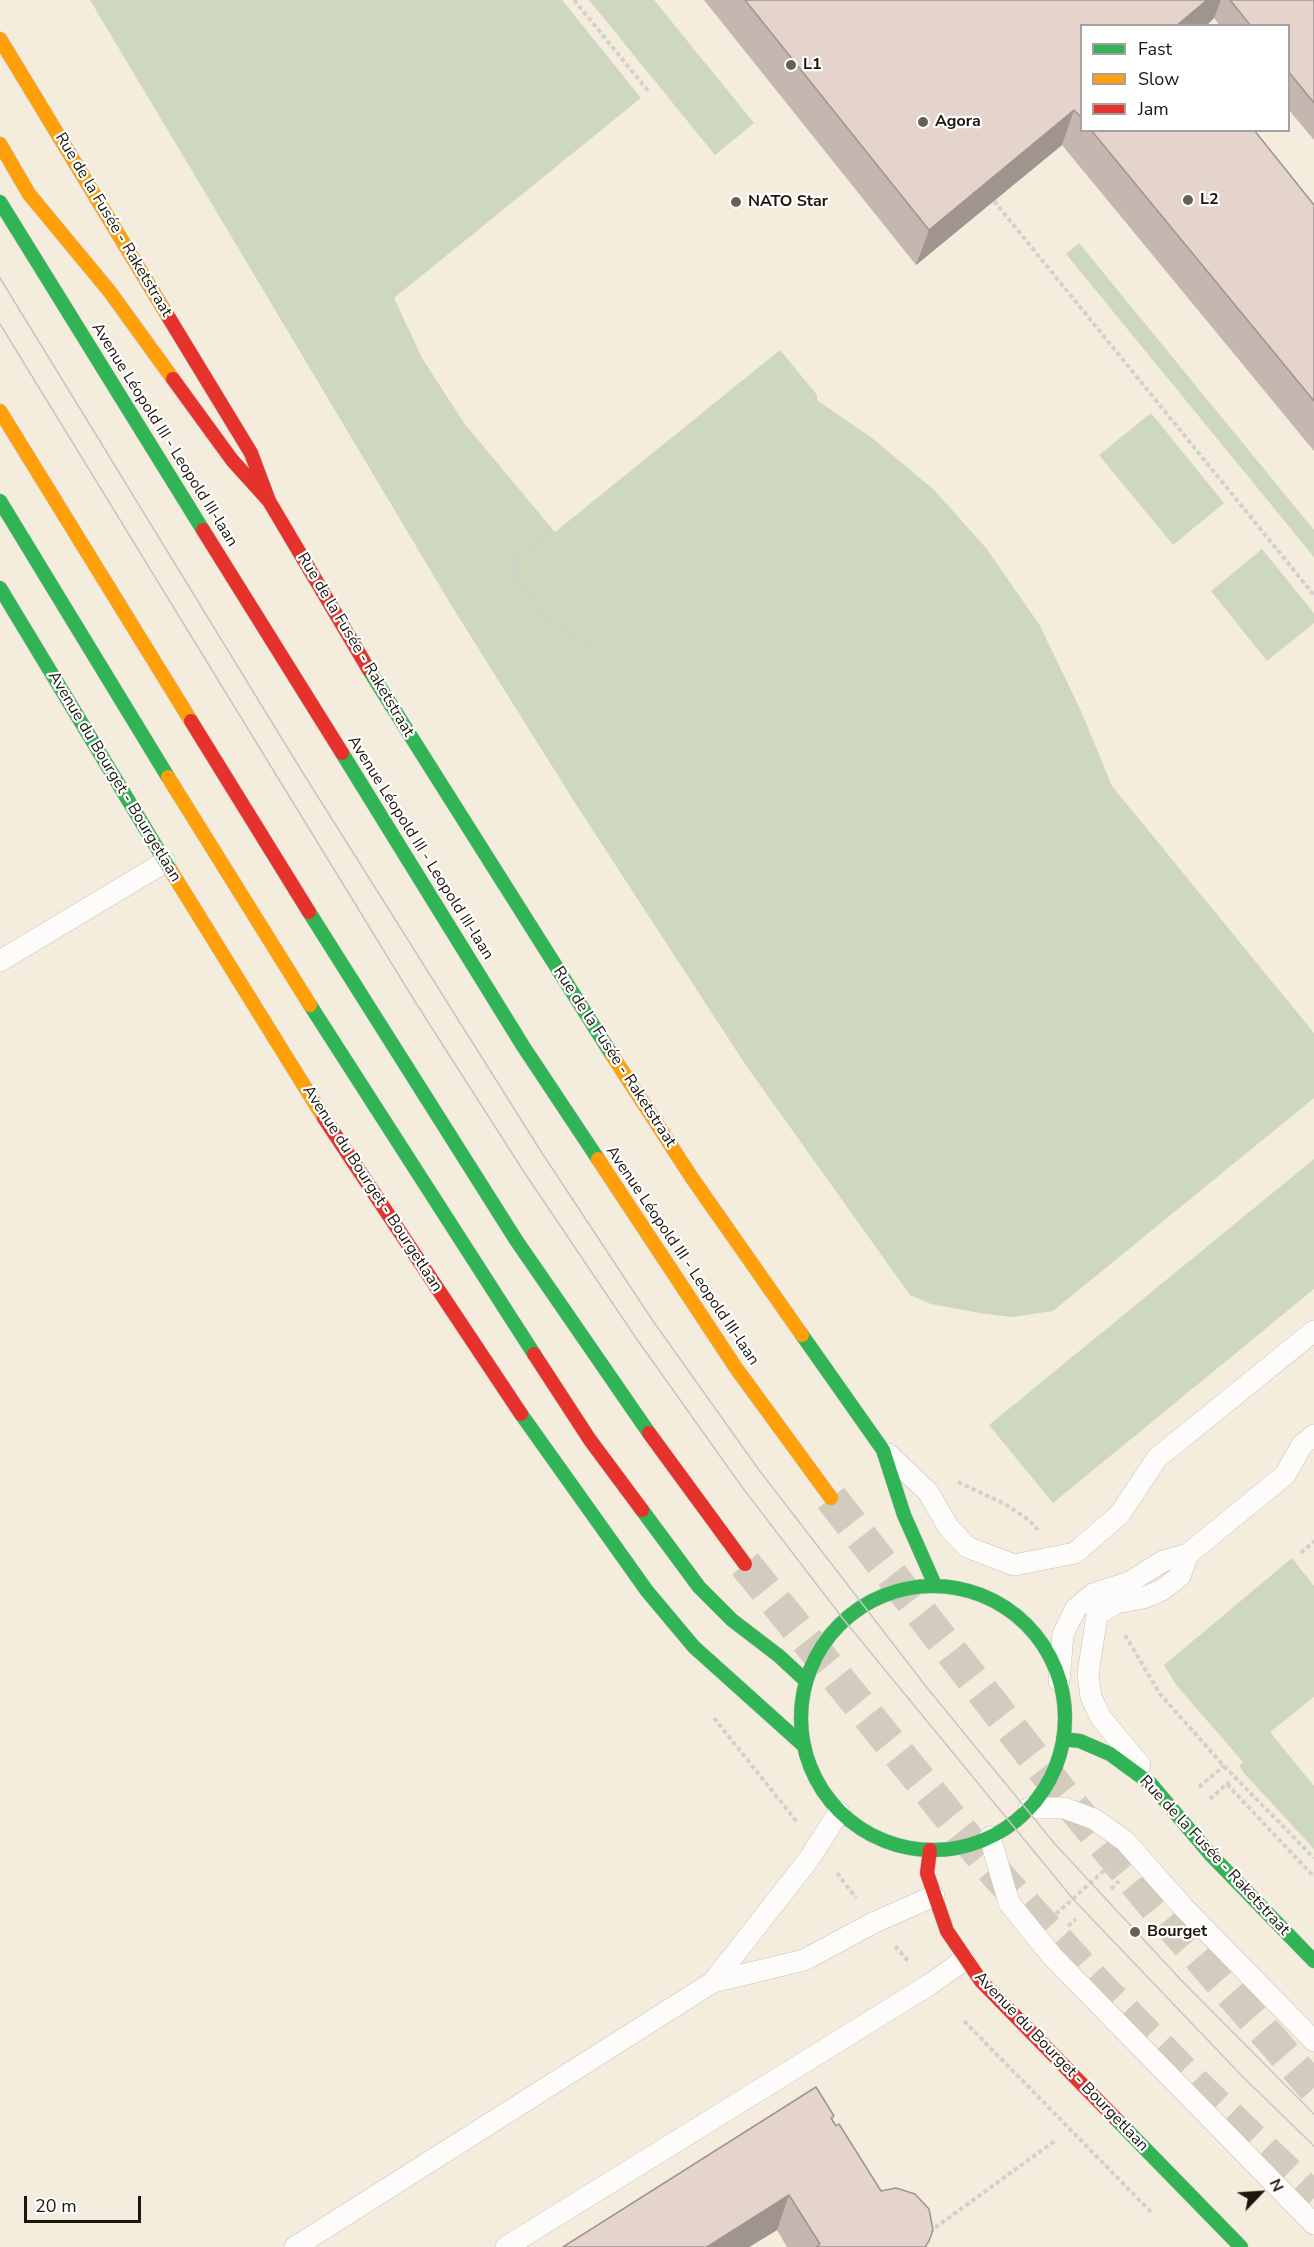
<!DOCTYPE html>
<html>
<head>
<meta charset="utf-8">
<style>
  body { margin:0 }
  #map { position:relative; width:1314px; height:2247px; overflow:hidden; background:#f4ecdd; font-family:"Nunito Sans",sans-serif }
  canvas { display:block }
  .legend { position:absolute; left:1080px; top:24px; width:210px; height:108px; box-sizing:border-box; background:#fff; border:2px solid #a4a29e; margin:0; padding:8px 10px; list-style:none; font-size:18px; color:#1b160c }
  .legend li { display:flex; align-items:center; gap:12px; height:30px }
  .legend b { width:30px; border:2px solid #a4a29e }
  .north { position:absolute; left:1230px; top:2163px; width:60px; height:60px; -webkit-text-stroke:4px #fff; paint-order:stroke; rotate:65deg; font-size:16px; font-weight:700; line-height:24px; text-align:center; color:#1b160c }
  .north::after { content:''; display:block; margin:auto; width:21px; height:27px; background:#1b160c; clip-path:polygon(50% 0,100% 100%,50% 72%,0 100%) }
  .scale { position:absolute; left:24px; top:2196px; width:117px; height:27px; box-sizing:border-box; border:3px solid #1b160c; border-top:0; padding-left:8px; font-size:18px; line-height:21px; white-space:nowrap; color:#1b160c; -webkit-text-stroke:4px #fff; paint-order:stroke }
</style>
</head>
<body>
<div id="map">
<canvas width="1314" height="2247"></canvas>
<ul class="legend">
<li><b style="height:8px;background:#30b455"></b>Fast</li>
<li><b style="height:8px;background:#ff9f0a"></b>Slow</li>
<li><b style="height:8px;background:#e5322d"></b>Jam</li>
</ul>
<div class="north">N</div>
<div class="scale">20 m</div>
</div>
<script>
const context = document.querySelector('canvas').getContext('2d');
context.lineJoin = 'round';
function fillPath(path, color) { context.fillStyle = color; context.fill(path, 'evenodd'); }
const shape = rows => new Path2D(rows.map(r => 'M' + r).join(''));
function strokePath(path, color, width, dash) { context.strokeStyle = color; context.lineWidth = width; context.lineCap = dash ? 'butt' : 'round'; context.setLineDash(dash || []); context.stroke(path); }
function drawText(font, color, halo, rows, align = 'center') {
  context.font = font + ' "Nunito Sans",sans-serif'; context.lineWidth = 4.5; context.setLineDash([]); context.textBaseline = 'middle'; context.strokeStyle = halo; context.fillStyle = color; for (const [text, x, y, turn = 0] of rows) {
    context.save(); context.translate(x, y); context.rotate((+turn || 0) * Math.PI / 180); context.textAlign = isNaN(turn) ? turn : align; if (halo) context.strokeText(text, 0, 0); context.fillText(text, 0, 0); context.restore();
  }
}
const green = shape([
  [90,0,562,0,641,98,394,298,422,358,464,423,555,532,780,350,817,395,817,400,876,441,935,491,986,548,1039,624,1081,711,1112,786,1314,1033,1314,1098,1053,1311,1012,1317,985,1314,931,1304,910,1295,745,1064,577,806,453,608],
  [589,0,654,0,754,123,715,155],
  [1079,243,1314,530,1314,557,1066,254],
  [1151,413,1224,503,1173,545,1099,455],
  [1262,549,1314,613,1314,623,1267,661,1211,591],
  [1314,1159,1314,1289,1053,1503,989,1425],
  [1292,1558,1314,1586,1314,1697,1270,1732,1314,1786,1314,1849,1244,1773,1239,1766,1243,1762,1177,1686,1164,1665]
]);
const highwayTunnel = shape([
  [831,1498,1061,1792,1156,1908,1314,2088],
  [745,1564,992,1869,1098,1985,1199,2088,1314,2198]
]);
const path = shape([
  [574,0,649,92],
  [994,201,1314,595],
  [551,528,513,562,514,575,547,617,592,648],
  [958,1482,1005,1504,1029,1520,1038,1530],
  [1301,1553,1314,1541],
  [1125,1635,1160,1694,1224,1766,1314,1858],
  [714,1718,797,1822],
  [1227,1784,1314,1877],
  [1199,1787,1224,1766],
  [1210,1799,1229,1782],
  [837,1873,856,1898],
  [1111,1889,1119,1881],
  [1056,1914,1108,1867],
  [1068,1926,1076,1919],
  [895,1946,910,1963],
  [964,2021,1152,2213],
  [929,2232,1056,2140]
]);
const lane = shape([
  [0,961,165,862],
  [888,1454,928,1492,949,1528,967,1547,1014,1565,1075,1553,1120,1514,1157,1458,1314,1331],
  [1059,1681,1063,1634,1076,1608,1093,1594,1130,1582,1163,1561,1188,1554,1285,1475,1302,1445,1314,1435],
  [1140,1765,1101,1718,1091,1697,1088,1674,1097,1615,1116,1603,1143,1598,1162,1590,1180,1576,1188,1554],
  [1029,1808,1064,1808,1094,1819,1125,1841,1184,1908,1314,2041],
  [990,1837,1009,1903,1053,1957,1314,2224],
  [713,1982,804,1960,875,1922,934,1896],
  [295,2247,713,1982,809,1859,839,1812],
  [506,2247,929,1985,964,1960]
]);
const fast = shape([
  [0,202,203,530],
  [0,501,168,777],
  [0,588,171,871],
  [369,670,612,1055],
  [342,753,523,1046,598,1159],
  [309,912,516,1240,649,1433],
  [310,1005,534,1354],
  [802,1335,883,1450,904,1515,935,1585],
  [521,1414,647,1591,694,1647,803,1745],
  [642,1510,699,1587,732,1620,779,1656,806,1681],
  '801 1718a132 132 0 1 1 264 0a132 132 0 1 1-264 0Z',
  [1063,1739,1080,1741,1110,1754,1151,1784,1210,1854,1314,1961],
  [1116,2119,1241,2247]
]);
const slow = shape([
  [0,39,169,318],
  [0,144,29,194,110,292,173,379],
  [0,411,191,721],
  [168,777,310,1005],
  [171,871,324,1118],
  [612,1055,692,1178,802,1335],
  [598,1159,736,1368,831,1498]
]);
const jam = shape([
  [169,318,251,453,269,501,369,670],
  [173,379,232,460,269,501],
  [203,530,342,753],
  [191,721,309,912],
  [324,1118,521,1414],
  [534,1354,590,1440,642,1510],
  [649,1433,745,1564],
  [930,1850,927,1873,947,1931,981,1981,1116,2119]
]);
const tram = shape([
  [0,278,303,773,542,1153,653,1321,759,1470,928,1689,1055,1844,1181,1980,1314,2114],
  [0,324,414,1000,524,1172,636,1338,742,1487,844,1620,1073,1899,1243,2077,1314,2146]
]);
const wall = shape([
  [704,0,1314,0,1314,140,1288,109,1288,26,1220,26,1214,18,1206,26,1082,26,1082,130,1254,130,1314,205,1314,451,1062,145,916,265],
  [834,2116,833,2120,881,2191,927,2247,787,2247,777,2230,749,2247]
]);
const shadedWall = shape([
  [1207,0,1221,0,1214,18,1206,26,1176,26],
  [1074,110,1062,145,916,265,929,230],
  [789,2195,777,2230,749,2247,707,2247]
]);
const building = shape([
  [745,0,1207,0,1176,26,1082,26,1082,118,1074,110,929,230,745,0],
  [1230,0,1314,0,1314,103,1288,71,1288,26,1251,26,1230,0],
  [1091,130,1254,130,1314,205,1314,401,1091,130],
  [816,2087,834,2116,831,2118,836,2126,839,2124,881,2191,896,2188,915,2194,929,2209,933,2230,929,2241,925,2247,816,2247,820,2244,789,2195,707,2247,563,2247,816,2087]
]);
const markers = [
  [791,65,6,"#676155"],
  [923,122,6,"#676155"],
  [1188,200,6,"#676155"],
  [736,202,6,"#676155"],
  [1135,1932,6,"#676155"]
];
const poiNames = [
  ["L1",803,65],
  ["Agora",935,122],
  ["L2",1200,200],
  ["NATO Star",748,202],
  ["Bourget",1147,1932]
];
const streetNames = [
  ["Rue de la Fusée - Raketstraat",113,225,59],
  ["Avenue Léopold III - Leopold III-laan",164,435,58],
  ["Rue de la Fusée - Raketstraat",355,645,59],
  ["Avenue du Bourget - Bourgetlaan",114,777,59],
  ["Avenue Léopold III - Leopold III-laan",420,848,58],
  ["Rue de la Fusée - Raketstraat",614,1057,57],
  ["Avenue du Bourget - Bourgetlaan",372,1189,57],
  ["Avenue Léopold III - Leopold III-laan",682,1256,56],
  ["Rue de la Fusée - Raketstraat",1214,1856,47],
  ["Avenue du Bourget - Bourgetlaan",1061,2062,46]
];
fillPath(green, '#ced8bf');
strokePath(highwayTunnel, '#d3ccbe', 33, [33, 16]);
strokePath(lane, '#c7c2b6', 22);
strokePath(fast, '#c7c2b6', 15);
strokePath(slow, '#c7c2b6', 15);
strokePath(jam, '#c7c2b6', 15);
strokePath(path, '#d3d1cc', 4, [4.5, 3]);
strokePath(lane, '#fdfcfa', 21);
strokePath(fast, '#30b455', 14);
strokePath(slow, '#ff9f0a', 14);
strokePath(jam, '#e5322d', 14);
strokePath(tram, '#c8c6c1', 1.5);
fillPath(wall, '#c5b6af');
fillPath(shadedWall, '#a0948f');
fillPath(building, '#e5d4cc');
strokePath(building, '#a0948f', 1.5);
for (const [x, y, r, color] of markers) { const dot = new Path2D(); dot.arc(x, y, r, 0, 2 * Math.PI); context.fillStyle = color; context.fill(dot); strokePath(dot, '#fff', 2); }
drawText('bold 16px', '#1b160c', '#fff', poiNames, 'left');
drawText('16px', '#1b160c', '#fff', streetNames);
</script>
</body>
</html>
